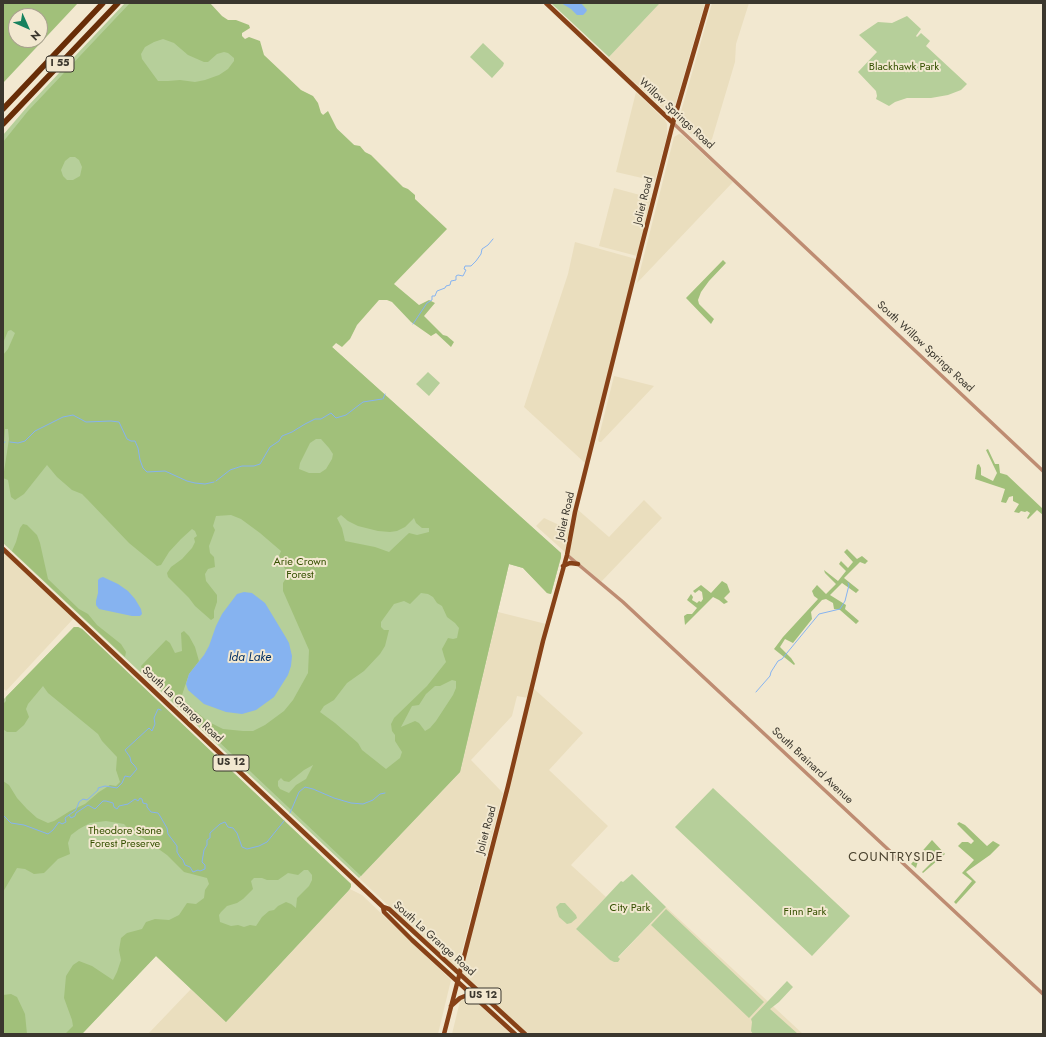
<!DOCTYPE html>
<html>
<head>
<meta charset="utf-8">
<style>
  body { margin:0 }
  #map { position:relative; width:1046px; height:1037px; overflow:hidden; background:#f2e8d0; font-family:Jost,sans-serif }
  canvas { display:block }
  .frame { position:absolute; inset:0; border:4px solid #3b372e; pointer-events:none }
  .north { position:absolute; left:8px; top:8px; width:40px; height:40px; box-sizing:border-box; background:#f2e8d0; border:1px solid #a9a18f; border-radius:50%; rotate:135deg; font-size:11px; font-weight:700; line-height:16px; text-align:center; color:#3b372e }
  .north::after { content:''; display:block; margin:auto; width:14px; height:18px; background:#16825e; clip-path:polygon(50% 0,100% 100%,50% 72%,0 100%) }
</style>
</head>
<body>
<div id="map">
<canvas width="1046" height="1037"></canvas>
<div class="frame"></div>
<div class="north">N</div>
</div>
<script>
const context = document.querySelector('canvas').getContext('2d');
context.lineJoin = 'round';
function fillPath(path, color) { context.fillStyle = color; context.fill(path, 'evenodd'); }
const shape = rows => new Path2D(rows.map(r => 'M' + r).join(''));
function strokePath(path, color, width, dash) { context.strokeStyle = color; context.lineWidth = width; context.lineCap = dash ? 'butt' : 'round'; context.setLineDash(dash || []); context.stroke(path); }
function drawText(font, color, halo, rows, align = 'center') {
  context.font = font + ' Jost,sans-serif'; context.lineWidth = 4; context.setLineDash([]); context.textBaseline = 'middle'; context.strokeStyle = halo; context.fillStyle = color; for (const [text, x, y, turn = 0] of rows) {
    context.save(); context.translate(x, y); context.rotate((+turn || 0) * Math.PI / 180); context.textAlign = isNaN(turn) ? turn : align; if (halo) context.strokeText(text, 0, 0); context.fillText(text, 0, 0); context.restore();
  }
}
const built = shape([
  [660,3,705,3,674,109,671,112,668,113,614,64,609,57],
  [712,3,749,3,736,44,735,62,712,139,704,147,684,127,681,122,680,115],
  [636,92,665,120,667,124,667,136,655,181,616,172],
  [679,134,682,135,733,182,637,283,674,137],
  [614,188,651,198,637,256,599,246],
  [575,242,636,259,585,463,524,407,568,274],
  [614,376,654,386,601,442,599,442,598,440],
  [644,500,662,518,601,582,567,554,577,509,609,537],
  [544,518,570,530,566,553,536,526],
  [3,550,74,618,6,691,3,688],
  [498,612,546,624,528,698,517,696,512,716,471,760,503,793,457,970,359,878,460,772],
  [533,688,583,733,549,770,608,826,571,865,606,897,576,929,610,960,614,962,666,907,803,1034,521,1034,459,976],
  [350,889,362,895,451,980,438,1034,148,1034,191,989,226,1022],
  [468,996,473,999,511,1034,452,1034,460,1001,464,997]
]);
const green = shape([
  [125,3,207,3,443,231,332,347,561,553,561,557,551,594,547,593,523,568,509,564,460,772,359,878,3,543,3,135,27,107],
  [551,3,660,3,609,57],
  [907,16,921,29,916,36,917,37,921,33,930,41,926,46,967,84,961,90,948,95,931,98,907,98,895,102,889,106,876,99,877,96,876,91,858,72,877,52,859,35,878,22,892,23],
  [483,43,504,63,503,66,492,78,470,57],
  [428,372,440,383,429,396,416,384],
  [74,627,78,627,82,629,351,884,350,889,226,1022,156,956,82,1034,3,1034,3,700],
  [713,788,850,916,812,956,675,827],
  [632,874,666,907,618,957,620,959,618,962,614,962,610,960,576,929,621,881,623,882],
  [560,903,565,903,576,915,577,918,571,923,567,924,559,917,556,907],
  [666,909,764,1002,749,1018,651,925],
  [787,981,793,987,779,1002,770,1009,798,1034,753,1034,751,1031,752,1022,751,1019]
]);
const forest = shape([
  [3,3,78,3,3,83],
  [16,16,40,16,40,40,16,40],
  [130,3,210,3,222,16,228,20,236,20,249,25,250,28,242,33,242,36,245,39,249,37,260,41,264,55,301,90,313,96,318,103,321,113,323,115,328,111,337,129,354,145,360,146,365,152,371,155,403,187,408,189,415,195,415,199,447,229,394,284,419,305,429,300,435,303,424,316,443,335,447,336,454,342,451,347,436,333,431,336,411,322,392,302,387,300,379,300,357,325,350,339,342,347,336,343,332,347,561,553,561,557,551,594,547,593,523,568,509,564,460,772,361,876,142,669,141,666,166,640,170,643,175,653,182,651,181,633,184,631,189,636,195,647,199,661,189,674,182,695,183,700,207,721,223,729,243,731,253,731,265,725,284,711,293,700,308,673,309,650,283,591,283,583,288,575,283,565,283,562,279,556,281,551,260,533,241,519,231,515,216,516,213,526,215,530,209,546,210,553,214,557,215,567,208,569,205,574,206,581,217,595,217,602,214,611,214,618,211,620,195,606,189,598,168,577,167,573,171,567,182,559,192,548,195,542,194,538,197,536,195,531,192,529,181,539,169,552,161,565,157,566,129,543,87,499,82,494,72,490,57,477,47,465,24,494,15,500,11,497,8,480,3,478,9,439,8,429,5,429,3,456,3,355,8,349,15,333,11,330,8,331,3,343,3,142,28,111],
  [163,39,174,43,188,55,204,62,208,62,217,54,224,52,228,53,234,58,234,61,228,69,219,75,205,80,195,82,180,80,168,81,158,81,142,59,141,54,145,47,154,42],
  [70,157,75,157,79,160,82,167,80,176,73,180,67,180,63,176,61,170,65,161],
  [316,439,321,439,329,448,333,454,332,459,326,469,320,473,309,473,299,469,300,463,310,443],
  [341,515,348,521,358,526,378,531,390,532,397,531,405,527,414,518,416,523,422,528,429,528,429,532,417,535,409,533,389,552,375,547,345,541,342,528,337,518],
  [421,593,428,594,433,597,437,603,442,606,447,617,455,623,459,628,457,638,453,639,448,638,442,649,444,656,446,662,427,686,394,718,391,724,392,731,395,735,395,741,402,752,400,758,386,769,362,750,358,743,335,723,320,712,324,706,334,700,347,683,364,671,380,654,385,646,389,630,384,630,381,627,381,622,394,604,404,601,410,604],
  [452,680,456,681,456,688,453,695,436,721,430,728,425,731,419,723,415,721,401,727,412,706,419,705,426,694,435,686,440,686],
  [313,765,306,779,296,785,289,793,280,789,278,786,278,781,281,778,284,781,289,782,304,770],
  [723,260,726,263,709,281,701,292,698,300,699,304,714,319,711,324,686,298],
  [988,449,995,464,999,464,1000,473,1007,475,1043,509,1043,515,1037,510,1028,519,1027,518,1030,513,1027,511,1025,512,1021,511,1019,513,1014,512,1019,504,1013,501,1013,496,1009,497,1006,503,1001,502,1005,489,975,479,977,465,979,464,981,468,981,475,993,481,997,473,986,450],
  [23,524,27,525,37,535,40,543,48,579,79,609,88,614,97,625,121,644,126,652,125,657,12,551,16,542,20,528],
  [847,549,857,559,862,556,868,561,865,564,860,562,844,578,859,590,856,593,842,583,830,595,846,605,845,609,859,621,856,624,840,610,834,609,833,603,826,599,822,600,811,612,812,619,793,643,785,639,780,647,791,658,795,664,794,665,774,649,783,637,818,599,814,596,812,591,817,585,826,594,836,584,825,573,824,570,838,581,846,571,839,564,841,561,848,568,853,562,844,552],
  [722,581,727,584,730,592,724,598,728,602,724,604,719,600,713,597,685,625,684,616,687,614,692,614,697,608,687,600,691,594,693,597,692,600,697,603,699,601,701,602,703,599,702,592,699,590,695,593,693,591,701,585,711,593],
  [74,627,78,627,82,629,351,884,351,887,348,891,226,1022,156,956,82,1034,64,1034,66,1033,73,1026,72,1020,64,998,66,976,73,965,79,961,92,966,113,980,117,972,121,960,119,950,121,938,127,933,142,929,146,922,155,919,169,920,179,915,187,903,196,904,204,898,205,890,209,884,207,878,184,872,167,855,143,838,134,835,124,824,106,821,90,823,79,829,71,835,68,843,70,854,58,859,44,873,34,874,25,869,17,868,3,892,3,781,9,785,17,798,27,809,37,818,48,823,54,821,70,811,85,804,99,792,110,785,116,786,120,782,116,770,117,757,102,741,98,734,48,693,43,686,28,704,26,709,29,717,24,725,16,732,7,732,3,729,3,704,6,701,6,697],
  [304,870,308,870,312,875,312,880,309,886,297,898,296,908,291,904,286,902,278,906,274,910,269,911,262,917,256,926,250,925,244,927,238,925,231,926,220,922,219,915,221,912,227,906,237,903,243,899,253,889,251,881,254,878,262,878,267,880,278,880,288,873,298,875],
  [959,822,965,825,987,846,993,841,1000,845,990,855,966,872,976,882,956,904,954,902,972,881,962,873,974,860,958,846,962,842,968,842,971,844,974,841,957,824],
  [932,840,945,854,923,873,922,872,933,861,927,855,923,856,918,861,916,868,911,864],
  [11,994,17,997,25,1014,27,1034,3,1034,3,995]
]);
const water = shape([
  [561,3,581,3,587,10,586,12,583,15,577,15,571,9],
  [103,577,118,584,128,591,135,599,141,609,142,614,140,616,132,616,99,609,96,605,96,601,98,593,98,580,100,578],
  [244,592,252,593,265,603,285,636,289,643,292,656,291,666,288,675,274,697,256,710,242,714,226,712,204,704,188,690,186,684,189,674,204,655,209,646,216,626,222,614,237,594]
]);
const stream = shape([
  [413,324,427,303,432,300,432,296,435,296,437,291,445,288,446,286,450,285,451,281,456,280,456,276,458,275,463,276,466,270,464,269,465,266,471,266,476,261,481,254,482,249,488,245,493,239],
  [383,399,385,394],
  [10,442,18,443,25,441,35,431,63,417,73,415,86,422,111,421,119,422,127,439,131,441,135,441,138,448,140,460,143,468,147,472,165,471,187,481,195,483,205,484,214,482],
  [3,443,5,442],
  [216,481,230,470,242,466,254,466,260,464,270,447,279,441,282,436,292,432,305,424,315,419,321,419,331,413,336,418,346,415,363,402,382,399],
  [756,692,770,676,771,672,778,661,782,659,819,614,840,609,845,601,849,585,848,583],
  [290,813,299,792,305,787,313,789,334,798,351,803,363,804,373,800,380,794,385,793],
  [3,815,11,823,24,825,48,834,53,830,59,822,62,824,66,822,65,818,69,815,71,818,75,816,76,813,88,805,95,809,103,801,106,801,113,803,114,807,117,809,119,806,128,804,135,799,138,801,140,798,142,799,143,803,147,804,147,807,151,812,158,813,160,816,167,828,168,834,177,846,177,852,180,857,183,860,185,865,190,867,193,872,198,870,200,871,205,869,205,865,202,862,204,850,207,845,207,840,210,838,210,833,220,824,225,822,228,827,233,828,237,833,242,847,247,849,259,846,267,842,284,821],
  [69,815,76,810,79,802,83,799,87,800,98,790,98,788,105,786,117,788,122,783,125,776,130,777,137,769,134,765,131,762,130,757,125,750,149,728,152,731,155,724,154,718,158,709,161,710]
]);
const minor = shape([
  [673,123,1043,471],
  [567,555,623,602,1043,994]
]);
const major = shape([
  [546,3,673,123],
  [3,549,383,907,389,909,525,1034],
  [563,566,570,563,578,564],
  [383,907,384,912,412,940,515,1034],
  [451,1006,460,998,470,994],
  [444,1034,508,786,543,641,567,555,575,512,640,252,673,123,708,3]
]);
const highway = shape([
  [3,109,103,3],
  [3,124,118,3]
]);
const shields = [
  [60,64,28],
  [231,763,36],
  [483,996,36]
];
const shieldNames = [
  ["I 55",60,64],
  ["US 12",231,763],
  ["US 12",483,996]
];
const parkNames = [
  ["Blackhawk Park",904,67],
  ["Arie Crown",300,562],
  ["Forest",300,575],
  ["Theodore Stone",125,831],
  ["Forest Preserve",125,844],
  ["City Park",630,908],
  ["Finn Park",805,912]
];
const streetNames = [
  ["Willow Springs Road",676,114,43],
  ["Joliet Road",644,201,-76],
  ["South Willow Springs Road",925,347,43],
  ["Joliet Road",566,516,-77],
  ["South La Grange Road",182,705,43],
  ["South Brainard Avenue",812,766,43],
  ["Joliet Road",487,830,-75],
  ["South La Grange Road",434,939,42]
];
const waterNames = [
  ["Ida Lake",250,658]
];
const quarterNames = [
  ["COUNTRYSIDE",896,858]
];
fillPath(built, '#eadebe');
fillPath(green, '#b6cf9a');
fillPath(forest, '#a1c07a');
fillPath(water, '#86b3f0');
strokePath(stream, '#86b3f0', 1);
strokePath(minor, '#be8c72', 3.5);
strokePath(major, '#874117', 4.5);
strokePath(highway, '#682d07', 5.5);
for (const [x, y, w] of shields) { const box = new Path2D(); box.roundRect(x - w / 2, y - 8, w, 16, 3); context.fillStyle = '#f2e8d0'; context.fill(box); strokePath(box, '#3b372e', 1); }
drawText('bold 10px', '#3b372e', null, shieldNames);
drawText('11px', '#355000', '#f2e8d0', parkNames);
drawText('11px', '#3b372e', '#f2e8d0', streetNames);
drawText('italic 12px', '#012f64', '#f2e8d0', waterNames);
context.letterSpacing = '1px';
drawText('13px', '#4a422e', '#f2e8d0', quarterNames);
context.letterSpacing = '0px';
</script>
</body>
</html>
